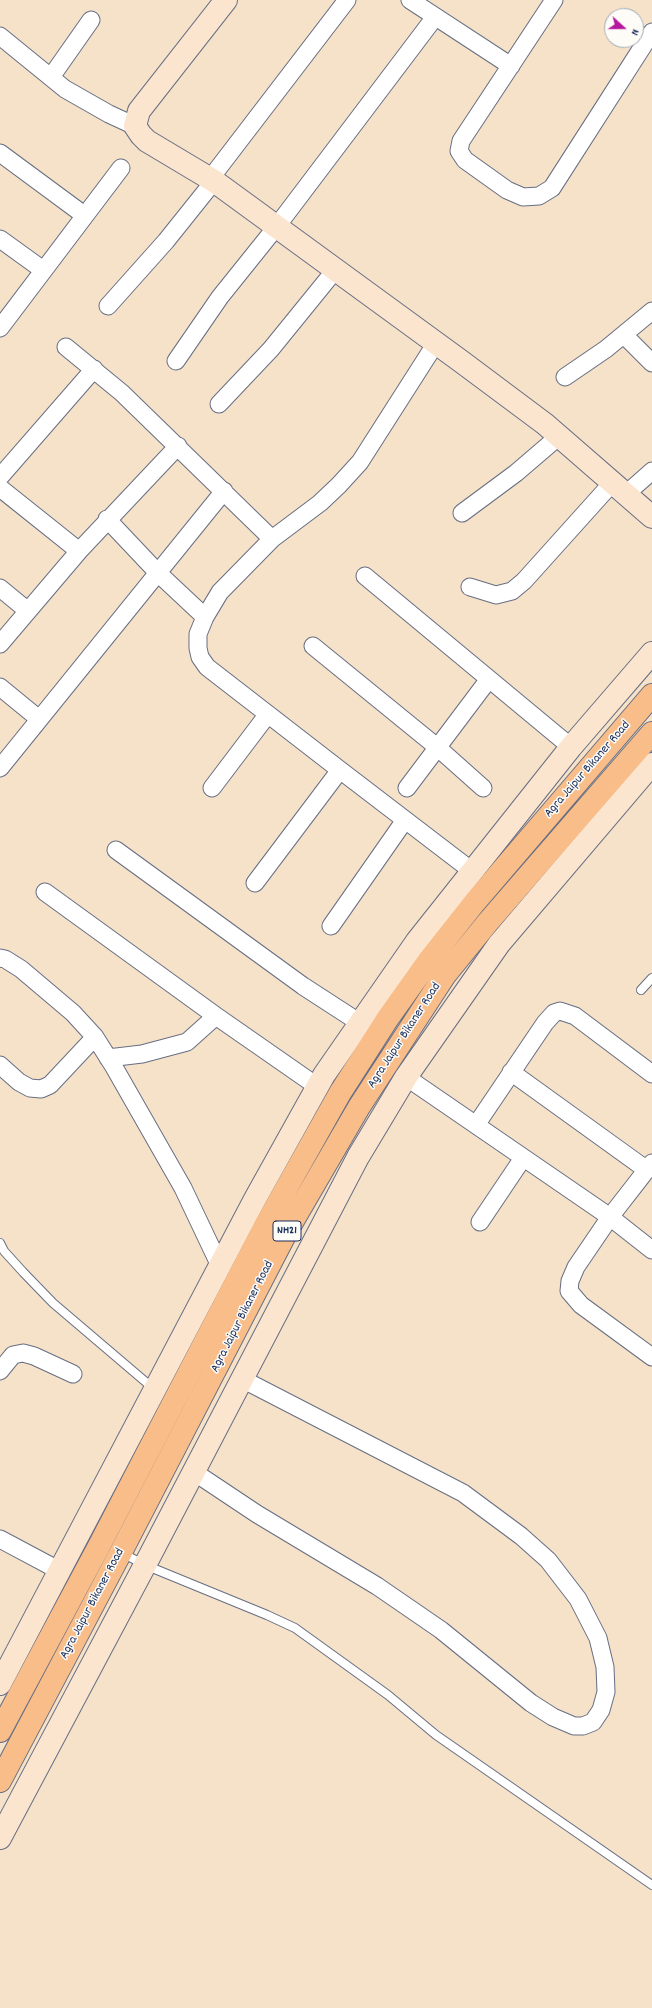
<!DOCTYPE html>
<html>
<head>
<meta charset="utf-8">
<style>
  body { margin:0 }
  #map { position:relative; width:652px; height:2008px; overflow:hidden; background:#f5e2c8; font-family:Dekko,sans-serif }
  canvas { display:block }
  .north { position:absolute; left:604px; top:8px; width:40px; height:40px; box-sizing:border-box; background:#fdfcf7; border:1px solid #a3aaba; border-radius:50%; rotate:111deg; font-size:11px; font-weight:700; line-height:16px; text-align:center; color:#1b2f5e }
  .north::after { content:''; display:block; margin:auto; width:14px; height:18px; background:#b5179e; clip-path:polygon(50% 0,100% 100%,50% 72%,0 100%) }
</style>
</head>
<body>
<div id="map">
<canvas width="652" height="2008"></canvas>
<div class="north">N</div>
</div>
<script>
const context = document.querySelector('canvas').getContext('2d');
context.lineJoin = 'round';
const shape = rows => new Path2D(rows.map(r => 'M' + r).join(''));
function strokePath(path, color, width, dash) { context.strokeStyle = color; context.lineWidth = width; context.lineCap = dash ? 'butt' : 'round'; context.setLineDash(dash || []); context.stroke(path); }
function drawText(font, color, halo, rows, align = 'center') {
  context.font = font + ' Dekko,sans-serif'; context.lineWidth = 3; context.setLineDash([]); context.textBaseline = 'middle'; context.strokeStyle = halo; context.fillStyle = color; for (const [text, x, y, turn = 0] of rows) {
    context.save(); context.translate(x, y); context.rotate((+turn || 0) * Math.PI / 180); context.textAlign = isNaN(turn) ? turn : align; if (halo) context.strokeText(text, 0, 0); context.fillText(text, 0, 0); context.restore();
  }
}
const lane = shape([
  [641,990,652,978],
  [0,1243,4,1251,23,1272,53,1303,154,1389],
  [122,1553,145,1565,267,1615,295,1628,388,1695,436,1735,652,1885]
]);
const street = shape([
  [410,0,511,66],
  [554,0,461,141,459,151,465,160,507,190,523,197,539,196,552,188,652,32],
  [0,36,65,89,109,114,135,126],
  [51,77,91,20],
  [0,153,84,215],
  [210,179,347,0],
  [0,239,43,270],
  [108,306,166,241,214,181],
  [0,328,121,168],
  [624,335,652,363],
  [436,343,360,462,339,485,320,503,272,539,220,592,205,617,198,634,198,648,200,657,207,667,340,770,472,871],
  [66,347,122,393,272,539],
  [176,361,220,297,277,226,435,17],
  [565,377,606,349,652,311],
  [219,404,271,349,336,269],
  [0,477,94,369],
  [0,488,79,551],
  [626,494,652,471],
  [462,513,516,473,558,437],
  [107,519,158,573,205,617],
  [365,576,571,747],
  [470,587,496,595,512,591,524,581,613,482],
  [0,588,28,611],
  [0,644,79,551,178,446],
  [313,646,437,747,483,788],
  [0,687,39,719],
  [0,768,224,491],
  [212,788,268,714],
  [407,788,489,679],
  [116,850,303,986,360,1023],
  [255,883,340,770],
  [45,892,216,1016,318,1087],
  [331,926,405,820],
  [0,958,5,959,21,969,73,1013,95,1037,114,1067,183,1188,220,1266],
  [108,1058,142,1054,187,1042,216,1016],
  [0,1065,19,1082,30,1088,41,1089,50,1085,95,1037],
  [511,1072,647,1170],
  [406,1077,610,1217,652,1250],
  [476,1125,545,1023,554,1013,560,1011,575,1016,652,1074],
  [652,1163,610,1217,576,1267,570,1281,569,1291,581,1305,652,1357],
  [480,1222,523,1158],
  [0,1371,13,1355,23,1353,34,1356,73,1374],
  [194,1472,257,1514,377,1586,441,1630,531,1703,553,1717,574,1726,583,1726,593,1722,601,1710,606,1692,605,1667,598,1638,578,1599,548,1560,521,1536,463,1493,242,1379],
  [0,1539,60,1571]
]);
const secondary = shape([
  [226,0,139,111,135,126,141,135,147,141,214,181,462,362,545,424,652,517],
  [0,1684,255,1199,324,1075,417,941,571,747,652,653],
  [0,1838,145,1565,358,1157,406,1077,499,944,652,764]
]);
const highway = shape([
  [0,1731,98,1548,265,1226,340,1093,388,1018,430,959,475,902,652,695],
  [0,1781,121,1552,287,1231,359,1107,445,975,488,922,652,733]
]);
const shields = [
  [287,1231,28]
];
const shieldNames = [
  ["NH21",287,1231]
];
const streetNames = [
  ["Agra Jaipur Bikaner Road",588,770,-49],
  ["Agra Jaipur Bikaner Road",405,1036,-57],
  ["Agra Jaipur Bikaner Road",243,1317,-63],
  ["Agra Jaipur Bikaner Road",93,1604,-62]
];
strokePath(lane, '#676e83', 10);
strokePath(street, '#676e83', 19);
strokePath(secondary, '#676e83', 24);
strokePath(highway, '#676e83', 24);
strokePath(lane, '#fff', 8);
strokePath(street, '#fff', 17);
strokePath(secondary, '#fce5cf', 22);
strokePath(highway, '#f8bd88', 22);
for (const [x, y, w] of shields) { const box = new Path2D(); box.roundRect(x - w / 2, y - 10, w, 20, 3); context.fillStyle = '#fdfcf7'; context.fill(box); strokePath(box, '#1b2f5e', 1); }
drawText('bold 12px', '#1b2f5e', null, shieldNames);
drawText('13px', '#1b2f5e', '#fdfcf7', streetNames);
</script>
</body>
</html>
